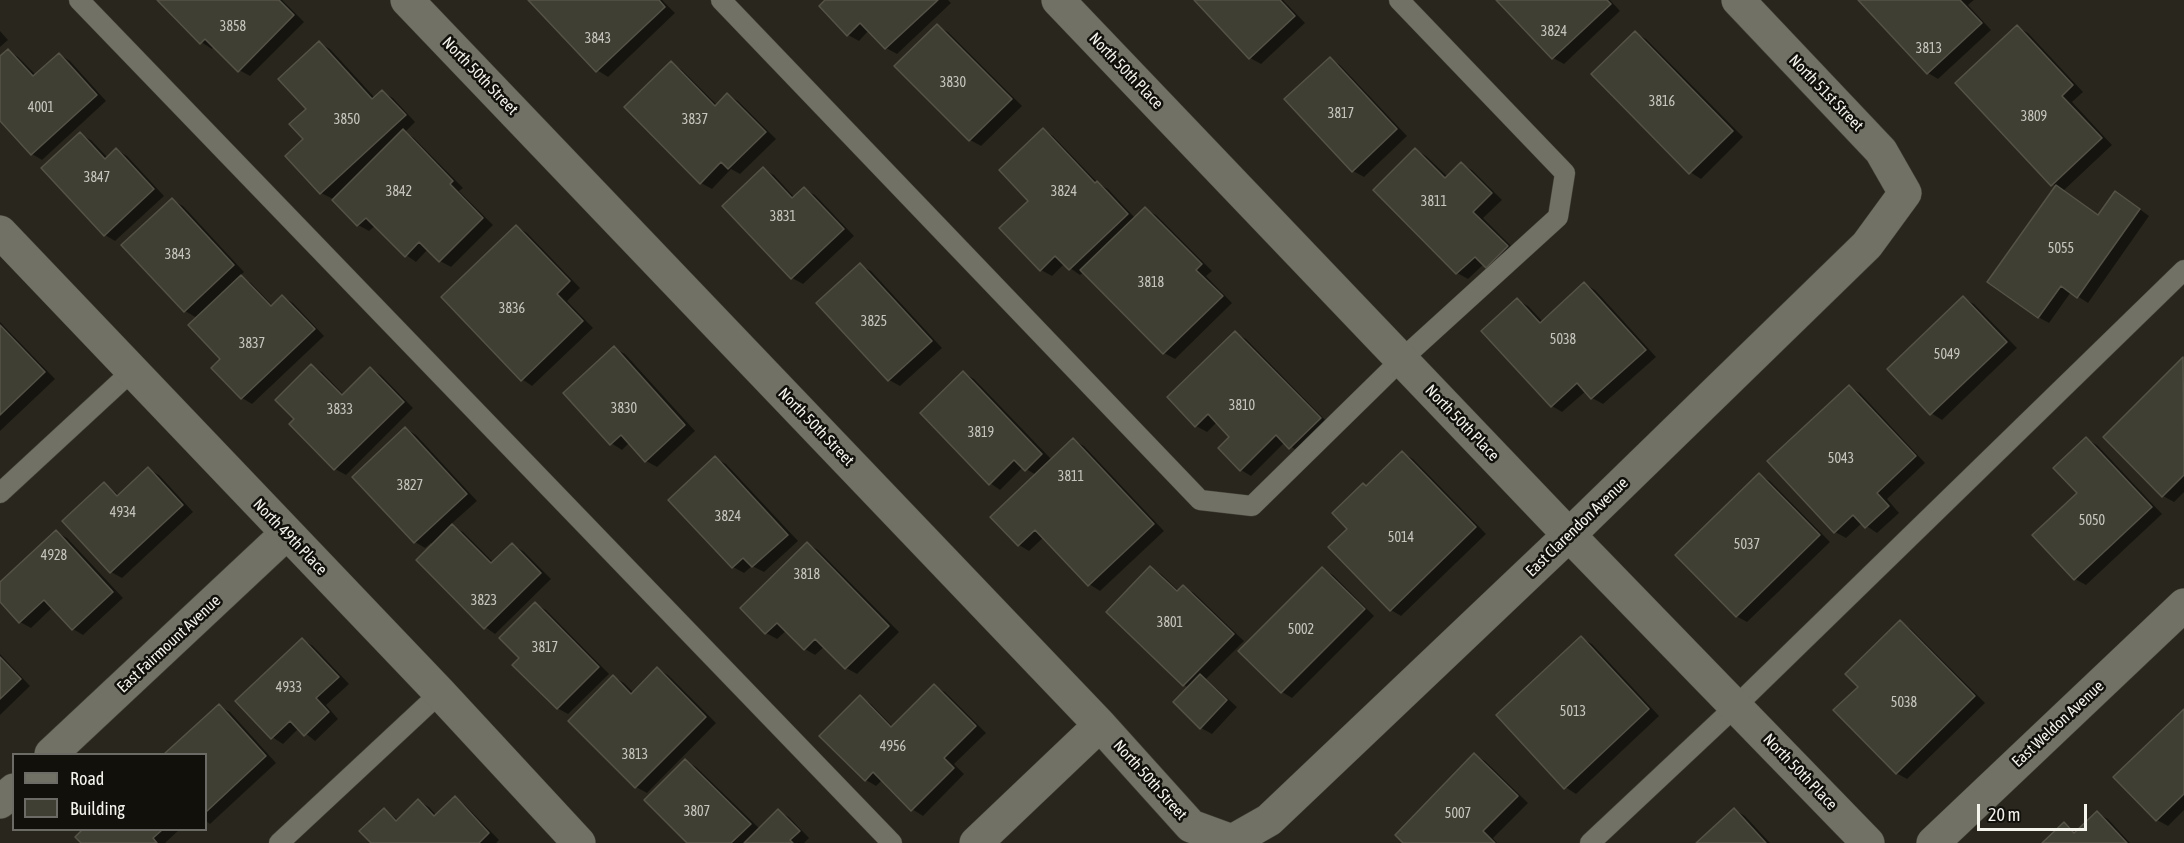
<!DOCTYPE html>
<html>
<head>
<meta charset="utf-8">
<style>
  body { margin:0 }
  #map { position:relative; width:2184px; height:843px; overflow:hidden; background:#29271d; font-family:"Asap Condensed",sans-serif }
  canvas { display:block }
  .legend { position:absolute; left:12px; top:753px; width:195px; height:78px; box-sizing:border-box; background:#11100b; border:2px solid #6c6b65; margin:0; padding:8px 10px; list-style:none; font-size:18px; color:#f4f3ec }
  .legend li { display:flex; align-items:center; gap:12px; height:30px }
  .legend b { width:30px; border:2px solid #6c6b65 }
  .scale { position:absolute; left:1977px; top:804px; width:110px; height:27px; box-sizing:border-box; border:3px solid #f4f3ec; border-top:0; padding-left:8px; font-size:18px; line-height:21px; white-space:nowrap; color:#f4f3ec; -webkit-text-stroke:4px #11100b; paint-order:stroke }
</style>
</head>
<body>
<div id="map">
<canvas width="2184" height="843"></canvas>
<ul class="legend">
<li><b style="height:8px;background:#727165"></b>Road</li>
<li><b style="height:16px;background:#403f34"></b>Building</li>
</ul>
<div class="scale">20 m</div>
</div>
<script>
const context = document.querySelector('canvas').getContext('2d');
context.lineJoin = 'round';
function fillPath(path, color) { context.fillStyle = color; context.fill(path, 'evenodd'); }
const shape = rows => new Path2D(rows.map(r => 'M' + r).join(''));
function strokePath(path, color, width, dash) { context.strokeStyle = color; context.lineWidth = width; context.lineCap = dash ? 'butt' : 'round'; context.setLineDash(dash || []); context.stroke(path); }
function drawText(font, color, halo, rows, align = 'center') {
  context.font = font + ' "Asap Condensed",sans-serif'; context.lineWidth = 5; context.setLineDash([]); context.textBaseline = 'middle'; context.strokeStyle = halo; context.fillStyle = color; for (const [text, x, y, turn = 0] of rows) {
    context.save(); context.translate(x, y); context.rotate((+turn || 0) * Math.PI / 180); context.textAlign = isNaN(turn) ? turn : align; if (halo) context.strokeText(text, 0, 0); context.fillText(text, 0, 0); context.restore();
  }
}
const shadow = shape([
  [159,0,282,0,304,22,250,76,239,70,214,46,212,49,201,42],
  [530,0,662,0,675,13,608,77,597,70],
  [827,0,948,0,951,3,897,54,886,48,869,30,859,41,848,35],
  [1196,0,1283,0,1305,23,1261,64,1250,58],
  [1499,0,1610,0,1620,11,1564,64,1553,58],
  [1860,0,1974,0,1968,5,1991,30,1938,79,1928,73],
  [937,26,948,32,1022,106,981,146,970,140,897,66],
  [2017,27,2028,33,2083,92,2072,102,2112,145,2063,191,2099,216,2126,199,2149,216,2088,303,2071,292,2049,323,2038,317,2056,187,1957,83],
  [0,31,8,40,0,47],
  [1635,33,1646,39,1743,137,1701,179,1690,172],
  [319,43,330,49,375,98,382,92,393,98,415,122,405,132,414,138,463,188,459,191,493,225,451,267,440,261,428,249,416,262,406,255,376,225,369,231,358,225,333,199,321,193,287,156,305,139],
  [8,51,18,57,36,75,59,54,70,61,106,101,42,160,32,154,0,119,0,58],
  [1330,59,1340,65,1407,136,1364,177,1353,171],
  [671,63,682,70,717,105,728,95,738,101,776,139,740,174,731,169,712,189,701,183],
  [1043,130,1053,136,1099,184,1108,189,1135,218,1145,209,1156,215,1212,271,1206,276,1232,303,1175,359,1164,353,1084,272,1080,275,1064,264,1052,276,1041,270,1030,201],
  [80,134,91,140,108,158,117,150,127,156,164,196,115,241,105,235],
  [1416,150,1426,156,1448,177,1461,164,1472,170,1502,200,1483,218,1518,253,1497,273,1484,264,1468,279,1457,273,1375,190],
  [763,169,774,175,795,198,804,189,815,195,854,236,803,284,792,278,724,206],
  [172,200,183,206,244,272,240,276,251,283,273,306,283,297,293,303,324,336,252,404,242,398,222,359,197,318,185,311,123,245],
  [517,227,527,233,580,288,567,301,593,328,532,386,522,379],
  [860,265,871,271,942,348,900,386,889,380],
  [1585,284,1595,290,1656,357,1603,404,1592,398,1586,391,1562,412,1552,406,1517,300,1528,306,1543,322],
  [1963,298,1974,304,2017,348,1942,420,1931,413],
  [0,322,55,379,0,431],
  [1235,333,1246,339,1330,425,1301,454,1285,442,1251,476,1241,470,1232,437,1217,422,1207,432,1196,426],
  [614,348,625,354,695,431,657,467,646,461,630,442,622,450,611,443],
  [2183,359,2184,492,2174,502,2163,496,2105,437],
  [311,366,322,372,344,395,370,369,381,375,413,408,346,475,335,469,291,424,296,419],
  [964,373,974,379,1052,460,1073,440,1084,446,1164,531,1100,591,1089,584,1044,537,1029,551,1019,545,1036,475,1023,467,1000,490,990,483],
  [1849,387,1860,393,1925,463,1887,499,1899,513,1877,533,1862,523,1846,538,1835,532],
  [406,429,416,435,477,501,450,525,463,532,494,563,512,545,523,551,551,579,495,634,485,627,433,545,431,543,425,548,415,542],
  [2086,439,2097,445,2162,514,2086,585,2075,579,2034,535,2079,493],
  [1403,453,1413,459,1486,534,1401,616,1391,610,1349,529,1367,487],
  [715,458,726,464,798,541,764,572,752,566,744,573,733,567,670,500],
  [148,469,159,475,193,512,122,578,111,572,64,522,105,484,120,496],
  [1759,475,1770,481,1830,542,1747,622,1736,616],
  [56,532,67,538,123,598,83,635,73,629,53,607,31,628,20,622,0,600,0,584],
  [808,544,818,550,899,632,857,674,846,668,825,646,815,655,805,649,787,630,777,639,766,633,742,608],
  [1150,568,1161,574,1179,591,1183,587,1194,593,1244,641,1206,679,1237,707,1212,734,1201,728,1189,688,1184,685],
  [1322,569,1333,575,1374,616,1292,698,1282,692],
  [535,604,546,610,609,674,568,714,557,708,521,658],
  [1901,622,1911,629,1985,703,1907,779,1896,773,1860,687],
  [1581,638,1592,644,1659,716,1576,794,1565,787],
  [303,640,313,646,349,684,326,705,338,719,315,741,299,728,283,744,272,737],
  [0,654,30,686,0,715],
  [658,669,668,675,716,723,647,793,636,787,614,677,624,683,634,693],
  [934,686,945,692,986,733,954,764,964,774,923,816,912,809,882,780,876,786,866,780,860,697,871,704,893,727],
  [219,706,230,712,276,763,210,824,206,821,206,754,166,754],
  [2184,711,2184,810,2168,826,2157,820],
  [1474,755,1485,761,1528,803,1493,838,1497,843,1405,843],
  [686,761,696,767,760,829,778,811,789,817,809,838,804,843,689,843],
  [455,798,465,805,499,840,496,843,373,843,384,810,398,820,418,801,429,807,436,815],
  [1735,810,1745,816,1770,843,1698,843],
  [2097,813,2108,819,2130,843,2044,843,2064,824,2077,833],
  [85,830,179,830,165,843,83,843,77,837]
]);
const building = shape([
  [157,0,279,0,294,15,238,72,205,39,200,44,157,0],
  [528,0,659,0,665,7,596,72,528,0],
  [825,0,938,0,885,49,860,23,847,36,819,6,825,0],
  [1194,0,1280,0,1295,16,1249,59,1194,0],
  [1496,0,1607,0,1611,4,1552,59,1496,0],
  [1858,0,1960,0,1982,23,1927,74,1858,0],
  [937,24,1012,99,969,141,894,66,937,24],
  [2017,25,2073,85,2062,96,2102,138,2051,186,1955,83,2017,25],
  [1635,31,1733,131,1689,174,1591,74,1635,31],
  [319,41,372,99,382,90,406,115,320,194,285,156,303,139,289,124,306,109,278,79,319,41],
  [8,49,33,76,59,53,97,95,31,155,0,121,0,56,8,49],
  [1330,57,1397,129,1352,172,1284,99,1330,57],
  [671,61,715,106,727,93,766,132,728,169,721,162,700,184,624,107,671,61],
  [1043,128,1095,183,1097,181,1128,214,1069,270,1055,256,1040,271,999,228,1028,201,999,170,1043,128],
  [403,129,453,181,450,184,483,218,439,262,419,242,405,257,366,218,357,226,332,200,403,129],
  [80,132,105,159,116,148,154,189,104,236,41,168,80,132],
  [1415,148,1445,178,1461,162,1492,193,1473,212,1508,246,1486,268,1475,257,1456,274,1373,190,1415,148],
  [763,167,792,198,804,187,844,229,791,279,722,206,763,167],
  [2056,185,2098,215,2115,191,2140,209,2077,298,2061,286,2038,318,1987,282,2056,185],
  [172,198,234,265,184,312,121,245,172,198],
  [1145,207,1202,264,1196,270,1223,296,1163,354,1080,270,1145,207],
  [516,225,570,281,557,294,583,321,521,381,441,297,516,225],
  [860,263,932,341,888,381,816,303,860,263],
  [241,275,271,306,282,295,315,329,241,399,211,368,220,359,188,325,241,275],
  [1584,282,1646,350,1591,399,1577,383,1551,407,1481,331,1517,298,1540,323,1584,282],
  [1963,296,2007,342,1930,415,1887,369,1963,296],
  [0,325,45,372,0,415,0,325],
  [1235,331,1321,418,1289,449,1276,435,1240,471,1218,448,1229,437,1208,414,1195,427,1167,397,1235,331],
  [614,346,685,425,645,462,621,435,610,445,563,393,614,346],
  [2183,357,2184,475,2162,497,2103,437,2183,357],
  [311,364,342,395,370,367,404,402,334,470,289,424,294,419,275,400,311,364],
  [963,371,1042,454,1025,471,1014,460,989,485,920,413,963,371],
  [1849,385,1916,456,1877,493,1889,506,1865,528,1853,515,1834,533,1767,461,1849,385],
  [405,427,467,494,414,543,352,477,405,427],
  [2086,437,2152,507,2074,580,2032,535,2077,493,2053,468,2086,437],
  [1073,438,1154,524,1088,586,1035,530,1018,546,990,517,1073,438],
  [1402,451,1476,527,1390,611,1328,547,1347,529,1332,513,1363,483,1366,486,1402,451],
  [715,456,788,535,752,567,743,558,732,568,668,500,715,456],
  [148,467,183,505,110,573,62,521,104,482,117,496,148,467],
  [1759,473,1820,535,1736,617,1675,555,1759,473],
  [452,524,491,563,512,543,541,573,484,629,416,560,452,524],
  [56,530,113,592,72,630,44,600,19,623,0,602,0,582,56,530],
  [807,542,889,626,845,669,815,639,804,650,777,623,765,634,740,608,807,542],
  [1150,566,1177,591,1183,585,1234,634,1183,686,1106,612,1150,566],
  [1322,567,1365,609,1281,693,1238,651,1322,567],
  [535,602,599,667,557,709,512,665,519,658,499,638,535,602],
  [1900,620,1975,696,1896,774,1833,710,1858,687,1845,674,1900,620],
  [1581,636,1649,709,1564,789,1496,715,1581,636],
  [302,638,339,677,316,698,329,712,304,736,290,721,271,739,235,701,302,638],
  [0,657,21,679,0,699,0,657],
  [657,667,706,717,635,788,568,721,613,675,631,694,657,667],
  [1200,674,1227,700,1200,729,1173,702,1200,674],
  [934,684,976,726,944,758,954,768,911,811,873,772,865,781,819,736,860,695,891,727,934,684],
  [219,704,266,756,206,812,206,754,164,754,219,704],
  [2184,709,2184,794,2156,821,2113,777,2184,709],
  [1474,753,1518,796,1483,831,1495,843,1403,843,1395,835,1474,753],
  [685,759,751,824,731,843,687,843,644,800,685,759],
  [455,796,489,833,479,843,371,843,359,831,384,808,396,821,418,799,434,816,455,796],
  [1734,808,1766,843,1696,843,1734,808],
  [778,809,800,831,790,840,793,843,744,843,778,809],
  [2097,811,2127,843,2042,843,2064,822,2074,833,2097,811],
  [82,830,162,830,153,838,157,843,81,843,75,837,82,830]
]);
const lane = shape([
  [79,0,892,843],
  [721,0,1200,500,1252,506,1402,359,1558,217,1565,173,1399,0],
  [0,493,131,372],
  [279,843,440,693],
  [1590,843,1736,706,2184,270]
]);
const street = shape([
  [407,0,1100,725,1191,826,1232,841,1269,820,1569,535,1867,245,1905,193,1881,151,1738,0],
  [1058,0,1569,535,1868,843],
  [0,232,440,693,579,843],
  [51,754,287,533],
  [0,802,14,790],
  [976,843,1100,725],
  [1933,843,2184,605]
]);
const numberNames = [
  ["3858",233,27],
  ["3824",1554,32],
  ["3843",598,39],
  ["3813",1929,49],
  ["3830",953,83],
  ["3816",1662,102],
  ["4001",41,108],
  ["3817",1341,114],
  ["3809",2034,117],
  ["3850",347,120],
  ["3837",695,120],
  ["3847",97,178],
  ["3842",399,192],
  ["3824",1064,192],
  ["3811",1434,202],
  ["3831",783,217],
  ["5055",2061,249],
  ["3843",178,255],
  ["3818",1151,283],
  ["3836",512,309],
  ["3825",874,322],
  ["5038",1563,340],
  ["3837",252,344],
  ["5049",1947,355],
  ["3810",1242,406],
  ["3830",624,409],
  ["3833",340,410],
  ["3819",981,433],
  ["5043",1841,459],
  ["3811",1071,477],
  ["3827",410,486],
  ["4934",123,513],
  ["3824",728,517],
  ["5050",2092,521],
  ["5014",1401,538],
  ["5037",1747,545],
  ["4928",54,556],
  ["3818",807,575],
  ["3823",484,601],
  ["3801",1170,623],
  ["5002",1301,630],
  ["3817",545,648],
  ["4933",289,688],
  ["5038",1904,703],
  ["5013",1573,712],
  ["4956",893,747],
  ["3813",635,755],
  ["3807",697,812],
  ["5007",1458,814]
];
const streetNames = [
  ["North 50th Place",1126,71,46],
  ["North 50th Street",480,76,46],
  ["North 51st Street",1826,93,46],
  ["North 50th Place",1462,423,46],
  ["North 50th Street",816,427,46],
  ["East Clarendon Avenue",1577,527,-44],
  ["North 49th Place",290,537,46],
  ["East Fairmount Avenue",169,644,-43],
  ["East Weldon Avenue",2058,724,-43],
  ["North 50th Place",1800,772,46],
  ["North 50th Street",1150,780,48]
];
fillPath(shadow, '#0007');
fillPath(building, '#403f34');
strokePath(building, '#555348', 1.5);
strokePath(lane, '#434239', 21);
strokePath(street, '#434239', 34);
strokePath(lane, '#727165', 20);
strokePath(street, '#727165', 33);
drawText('14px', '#c7c6be', null, numberNames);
drawText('16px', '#f4f3ec', '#11100b', streetNames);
</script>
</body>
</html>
